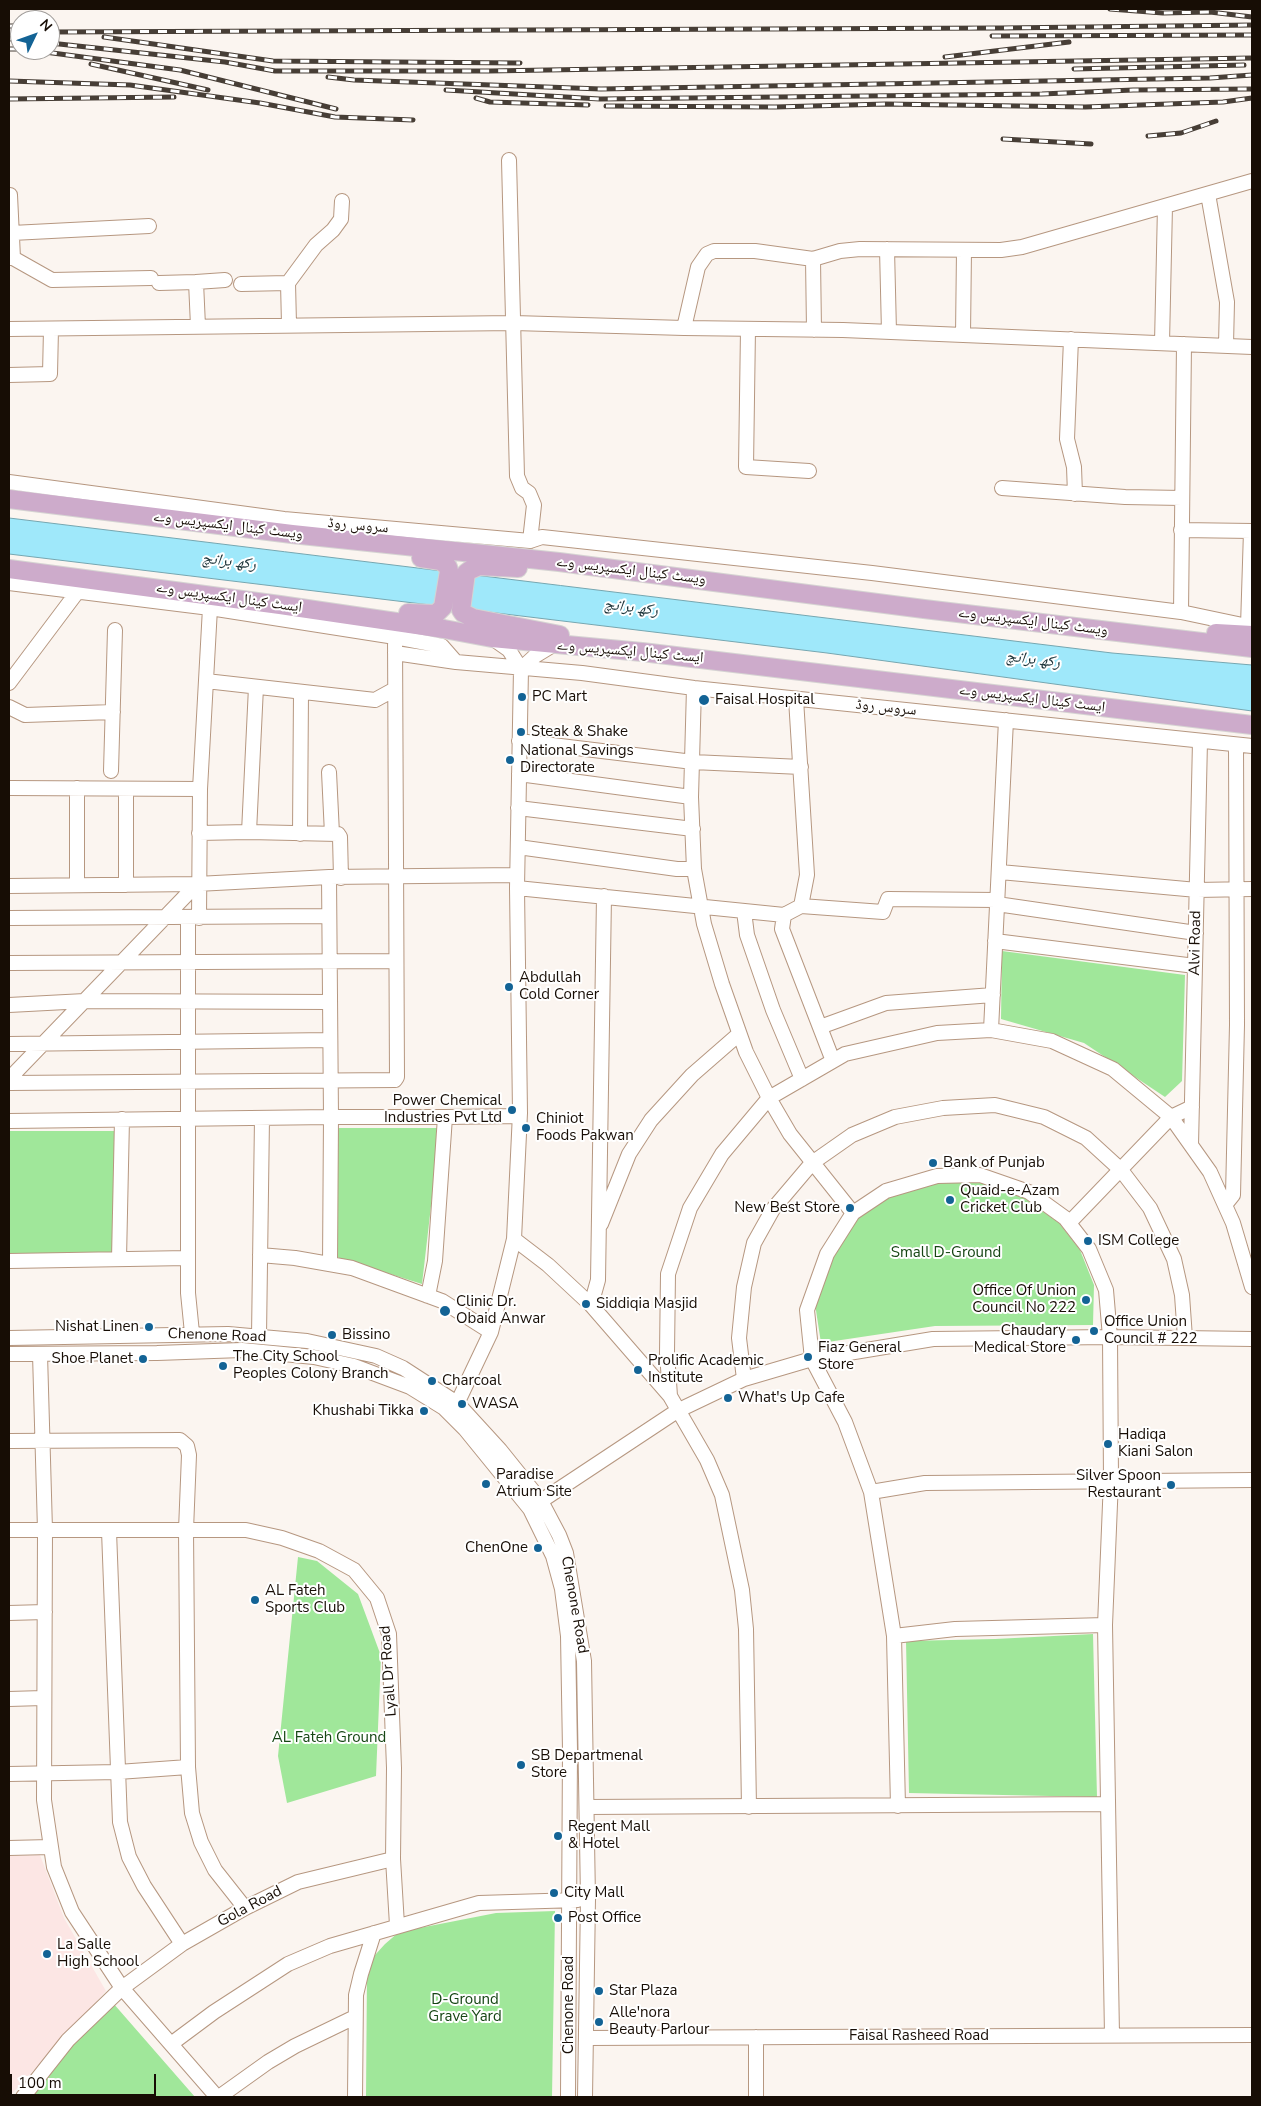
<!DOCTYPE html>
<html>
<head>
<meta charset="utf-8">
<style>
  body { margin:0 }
  #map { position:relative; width:1261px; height:2106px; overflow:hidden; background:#fbf5f0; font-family:"Nunito Sans",sans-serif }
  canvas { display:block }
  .frame { position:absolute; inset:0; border:10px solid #170d05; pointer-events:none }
  .north { position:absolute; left:10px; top:10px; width:50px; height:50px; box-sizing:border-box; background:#fff; border:1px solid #a29e9b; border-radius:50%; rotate:48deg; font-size:14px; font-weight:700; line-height:20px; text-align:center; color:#170d05 }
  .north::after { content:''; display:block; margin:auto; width:18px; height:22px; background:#136395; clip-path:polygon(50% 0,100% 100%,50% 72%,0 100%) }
  .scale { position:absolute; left:10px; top:2074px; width:146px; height:22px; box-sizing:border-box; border:2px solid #170d05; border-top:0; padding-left:6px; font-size:15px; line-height:18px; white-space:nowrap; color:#170d05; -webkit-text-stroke:4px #fff; paint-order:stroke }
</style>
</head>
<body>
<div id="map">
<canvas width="1261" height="2106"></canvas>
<div class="frame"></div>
<div class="north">N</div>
<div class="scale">100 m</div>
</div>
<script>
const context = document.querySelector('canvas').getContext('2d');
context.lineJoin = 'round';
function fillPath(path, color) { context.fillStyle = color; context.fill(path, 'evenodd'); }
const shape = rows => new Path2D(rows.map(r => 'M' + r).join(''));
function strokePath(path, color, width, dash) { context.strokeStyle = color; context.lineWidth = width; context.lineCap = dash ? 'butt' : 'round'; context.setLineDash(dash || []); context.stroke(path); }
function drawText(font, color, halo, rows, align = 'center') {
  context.font = font + ' "Nunito Sans","Noto Naskh Arabic",sans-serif'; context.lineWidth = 4; context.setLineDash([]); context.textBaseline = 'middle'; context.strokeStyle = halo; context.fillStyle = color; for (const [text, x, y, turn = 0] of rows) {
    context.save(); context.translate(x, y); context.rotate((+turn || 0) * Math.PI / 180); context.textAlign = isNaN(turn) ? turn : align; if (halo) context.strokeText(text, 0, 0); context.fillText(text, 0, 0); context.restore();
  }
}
const education = shape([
  [40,1855,64,1918,106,1991,9,2097,9,1856]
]);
const green = shape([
  [1002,951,1185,975,1182,1081,1165,1097,1084,1043,1001,1019],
  [338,1128,440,1128,422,1284,336,1257],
  [9,1131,119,1131,116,1259,9,1261],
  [936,1181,979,1181,1023,1197,1059,1223,1080,1250,1094,1285,1093,1325,935,1326,821,1343,815,1304,831,1253,855,1219,889,1194],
  [298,1557,317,1561,358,1594,381,1656,376,1776,287,1803,278,1756],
  [1093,1634,1097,1797,909,1793,906,1641,995,1639],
  [555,1911,552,2097,366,2097,367,1971,375,1955,385,1944,399,1932,496,1913],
  [113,2003,195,2097,31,2097,57,2060]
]);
const water = shape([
  [9,518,1112,653,1252,665,1252,711,827,653,9,554,9,518]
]);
const minor = shape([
  [509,160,517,476,522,488,529,493,534,505,530,541,542,537,872,573,1181,612,1252,627],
  [1208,194,1227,302,1226,345],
  [10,195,13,258],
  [12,233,149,226],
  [887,249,889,332],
  [9,258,13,258,52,280,151,278],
  [813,259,814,330],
  [196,282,225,280],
  [159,283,196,282,198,326],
  [241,284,288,283],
  [289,324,288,283,316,245,333,230,341,219,342,201],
  [684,328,698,267,707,254,714,251,755,251,813,259,840,251,860,249,1001,250,1022,247,1252,181],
  [9,329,514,323,684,328,843,330,1252,347],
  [748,329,746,467,809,471],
  [963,335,964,250],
  [1071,339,1067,439,1074,467,1075,494],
  [1162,343,1165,206],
  [9,375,50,374,51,329],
  [9,482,284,519,530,541],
  [1002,488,1125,497,1182,498],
  [1181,530,1252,531],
  [9,583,210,608,395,637,442,646,456,662],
  [1181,612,1184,344],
  [1248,626,1251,531],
  [395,653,456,662,582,673,694,688,1252,746],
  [521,669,535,656,553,645],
  [206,681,375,700,395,689],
  [9,683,78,591],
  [256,687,249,832,338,834,340,837,341,878],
  [694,688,691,797,694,869,704,924,722,984,746,1052,769,1098,790,1134,853,1213],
  [9,707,25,715,113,712],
  [519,741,693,762,801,767],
  [111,771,115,630],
  [329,772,332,834],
  [519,774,691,797],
  [9,788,200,789,210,608],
  [77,788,77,885],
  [518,808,693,829],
  [199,833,249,832],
  [300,834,301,692],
  [518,847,677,869,694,869],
  [1000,872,1197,890,1252,889],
  [126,885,126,789],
  [9,886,197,884,329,877,517,875],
  [517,888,784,915,801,906,807,875,796,699],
  [997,904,1196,933],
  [801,906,883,912,888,899,997,900],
  [744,911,747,935,773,1010,802,1079],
  [784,915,782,929,833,1061],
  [9,918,329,916],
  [188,918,188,1293,192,1333],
  [199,918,200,789],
  [995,941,1195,966],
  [9,963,395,961],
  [9,1005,85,1001,329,1002],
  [820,1027,886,1003,993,995],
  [991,1030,1006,720],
  [9,1044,330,1040],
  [9,1079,197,884],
  [9,1083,395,1080,397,1077,395,637],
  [445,1117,519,1116],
  [9,1121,331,1117,329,877],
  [1191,1145,1200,741],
  [1225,1205,1233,1195,1237,1025,1236,745],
  [1069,1223,1171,1117,1192,1107],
  [601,1224,629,1154,651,1120,692,1075,739,1034],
  [514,1239,548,1265,591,1305,670,1396,707,1460,722,1495,742,1590,746,1629,749,1807],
  [260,1255,295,1258,352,1268,442,1301,491,1332,454,1410],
  [119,1259,122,1119],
  [9,1261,188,1258],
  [330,1264,331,1117,445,1117,435,1261,428,1296],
  [591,1305,598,1280,604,896],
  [491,1332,514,1239,520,1113,517,888,521,669,509,650,492,638],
  [259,1336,262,1118],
  [9,1338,228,1334,307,1341,376,1356,403,1368,457,1403,500,1450,541,1501,559,1535,566,1553,584,1661,588,1899,585,2097],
  [9,1354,157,1353,242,1350,314,1357,354,1366,410,1387,444,1408,465,1429,530,1509,553,1556,562,1589,568,1636,570,1750,568,2097],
  [40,1354,45,1530,44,1800,54,1867,72,1912,122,1988,217,2097],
  [744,1379,739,1338,744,1287,754,1243,773,1209,812,1163,852,1135,895,1117,943,1108,995,1105,1044,1117,1086,1138,1121,1170,1150,1208,1174,1259,1182,1295,1185,1338],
  [670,1396,667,1353,668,1274,690,1208,722,1154,769,1098,845,1054,937,1033,991,1030,1052,1041,1113,1069,1171,1117,1210,1172,1233,1223,1252,1287],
  [9,1441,180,1440,187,1446,189,1455,186,1530,188,1767,192,1813,201,1842,215,1870,245,1908],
  [871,1492,925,1483,1252,1480],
  [541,1501,677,1411,744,1379,812,1359,933,1339,1110,1337,1252,1339],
  [9,1530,246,1530,282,1538,319,1551,354,1570,377,1598,389,1634,394,1768,393,1859,397,1925],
  [109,1531,120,1822,129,1857,144,1886,182,1944],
  [9,1613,45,1612],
  [894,1636,955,1629,1105,1625],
  [9,1699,43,1698],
  [9,1774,118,1772,188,1767],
  [898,1806,894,1636,871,1492,845,1422,812,1359,807,1310,827,1254,853,1213,886,1191,937,1176,980,1175,1029,1192,1065,1218,1089,1249,1106,1290,1110,1337,1111,1480,1105,1625,1112,2035],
  [587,1807,1108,1804],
  [9,1848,50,1847],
  [756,2037,756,2097],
  [586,2038,1252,2035],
  [171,2044,214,2012,288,1964,330,1946,479,1903,578,1900],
  [23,2097,68,2040,122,1988,182,1944,245,1908,298,1882,393,1859],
  [219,2097,268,2062,295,2046,355,2017],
  [355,2097,356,1995,361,1974,374,1933]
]);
const major = shape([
  [9,499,292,534,559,562,924,609,1252,648],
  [518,568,479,566,470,570,466,573,461,610,463,613,473,618,560,635],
  [9,569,280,605,444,629,492,638,642,652,1252,725],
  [408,613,436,614,443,607,449,571,448,567,441,561,421,558],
  [1216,633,1252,635]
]);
const rail = shape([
  [1110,9,1163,13,1210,12,1252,17],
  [9,26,20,26],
  [50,32,1001,28,1252,25],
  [992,36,1252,35],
  [104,37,273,61,520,63],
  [9,39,20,38],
  [50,43,225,62,275,71,489,71,1252,58],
  [9,49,20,49],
  [30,50,180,70,336,109],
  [945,57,1069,42],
  [91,64,208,90],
  [1074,69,1244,65],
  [328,77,354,80,601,89,1210,78,1252,75],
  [9,81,130,85,260,103,335,117,413,120],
  [446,90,600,99,1042,94,1133,90,1252,89],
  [476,98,490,102,588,105],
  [9,99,174,97],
  [606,106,775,107,886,104,1085,107,1223,102,1252,98],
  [1148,136,1181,133,1216,121],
  [1003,139,1091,144]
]);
const markers = [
  [522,697,5,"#136395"],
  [704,700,6,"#136395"],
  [521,732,5,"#136395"],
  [510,760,5,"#136395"],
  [509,987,5,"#136395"],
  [512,1110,5,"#136395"],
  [526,1128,5,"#136395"],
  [933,1163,5,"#136395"],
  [950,1200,5,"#136395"],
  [850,1208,5,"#136395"],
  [1088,1241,5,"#136395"],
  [1086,1300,5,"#136395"],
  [586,1304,5,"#136395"],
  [445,1311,6,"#136395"],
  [149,1327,5,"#136395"],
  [1094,1331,5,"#136395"],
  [332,1335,5,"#136395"],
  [1076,1340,5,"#136395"],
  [808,1357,5,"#136395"],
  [143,1359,5,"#136395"],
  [223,1366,5,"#136395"],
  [638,1370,5,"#136395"],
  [432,1381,5,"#136395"],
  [728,1398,5,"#136395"],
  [462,1404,5,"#136395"],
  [424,1411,5,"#136395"],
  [1108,1444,5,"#136395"],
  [486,1484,5,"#136395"],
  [1171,1485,5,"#136395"],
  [538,1548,5,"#136395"],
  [255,1600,5,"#136395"],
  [521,1765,5,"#136395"],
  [558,1836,5,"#136395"],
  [554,1893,5,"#136395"],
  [558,1918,5,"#136395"],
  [47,1954,5,"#136395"],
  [599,1991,5,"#136395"],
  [599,2022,5,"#136395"]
];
const streetNames = [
  ["ویسٹ کینال ایکسپریس وے",228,526,7],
  ["سروس روڈ",358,526,5],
  ["ویسٹ کینال ایکسپریس وے",631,571,7],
  ["ایسٹ کینال ایکسپریس وے",229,598,8],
  ["ویسٹ کینال ایکسپریس وے",1033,622,7],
  ["ایسٹ کینال ایکسپریس وے",630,652,5],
  ["ایسٹ کینال ایکسپریس وے",1032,699,7],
  ["سروس روڈ",886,708,6],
  ["Alvi Road",1196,943,-89],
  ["Chenone Road",217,1336,2],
  ["Chenone Road",574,1605,80],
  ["Lyall Dr Road",389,1671,-94],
  ["Gola Road",250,1907,-28],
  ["Chenone Road",569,2005,-90],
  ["Faisal Rasheed Road",919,2036]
];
const poiNames = [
  ["PC Mart",532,697],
  ["Faisal Hospital",715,700],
  ["Steak & Shake",531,732],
  ["National Savings",520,751],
  ["Directorate",520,768],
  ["Abdullah",519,978],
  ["Cold Corner",519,995],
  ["Power Chemical",502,1101,"right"],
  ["Industries Pvt Ltd",502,1118,"right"],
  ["Chiniot",536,1119],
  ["Foods Pakwan",536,1136],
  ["Bank of Punjab",943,1163],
  ["Quaid-e-Azam",960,1191],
  ["Cricket Club",960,1208],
  ["New Best Store",840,1208,"right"],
  ["ISM College",1098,1241],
  ["Office Of Union",1076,1291,"right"],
  ["Council No 222",1076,1308,"right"],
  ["Clinic Dr.",456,1302],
  ["Obaid Anwar",456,1319],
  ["Siddiqia Masjid",596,1304],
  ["Office Union",1104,1322],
  ["Council # 222",1104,1339],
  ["Nishat Linen",139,1327,"right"],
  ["Chaudary",1066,1331,"right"],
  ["Medical Store",1066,1348,"right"],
  ["Bissino",342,1335],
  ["Fiaz General",818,1348],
  ["Store",818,1365],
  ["The City School",233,1357],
  ["Peoples Colony Branch",233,1374],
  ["Shoe Planet",133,1359,"right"],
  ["Prolific Academic",648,1361],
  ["Institute",648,1378],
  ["Charcoal",442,1381],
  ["What's Up Cafe",738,1398],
  ["WASA",472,1404],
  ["Khushabi Tikka",414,1411,"right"],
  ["Hadiqa",1118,1435],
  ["Kiani Salon",1118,1452],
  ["Paradise",496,1475],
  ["Atrium Site",496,1492],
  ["Silver Spoon",1161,1476,"right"],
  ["Restaurant",1161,1493,"right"],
  ["ChenOne",528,1548,"right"],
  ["AL Fateh",265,1591],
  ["Sports Club",265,1608],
  ["SB Departmenal",531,1756],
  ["Store",531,1773],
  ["Regent Mall",568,1827],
  ["& Hotel",568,1844],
  ["City Mall",564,1893],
  ["Post Office",568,1918],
  ["La Salle",57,1945],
  ["High School",57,1962],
  ["Star Plaza",609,1991],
  ["Alle'nora",609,2013],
  ["Beauty Parlour",609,2030]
];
const parkNames = [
  ["Small D-Ground",946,1253],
  ["AL Fateh Ground",329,1738],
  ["D-Ground",465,2000],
  ["Grave Yard",465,2017]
];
const waterNames = [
  ["رکھ برانچ",229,562,7],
  ["رکھ برانچ",631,608,7],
  ["رکھ برانچ",1033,660,7]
];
fillPath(education, '#fce6e4');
fillPath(green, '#a0e79a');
fillPath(water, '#9fe8fa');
strokePath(water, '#76a6b0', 1);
strokePath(minor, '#b69780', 16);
strokePath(major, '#d5d3d2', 20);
strokePath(minor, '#fff', 14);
strokePath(major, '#cdabcb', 18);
strokePath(rail, '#473e36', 5);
strokePath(rail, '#fff', 3, [9]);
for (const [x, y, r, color] of markers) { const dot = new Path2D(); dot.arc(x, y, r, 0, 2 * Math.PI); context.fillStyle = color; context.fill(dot); strokePath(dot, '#fff', 2); }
drawText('15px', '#170d05', '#fff', streetNames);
drawText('15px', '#170d05', '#fff', poiNames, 'left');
drawText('15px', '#164614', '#fff', parkNames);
drawText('italic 16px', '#20373d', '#fff', waterNames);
</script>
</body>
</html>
